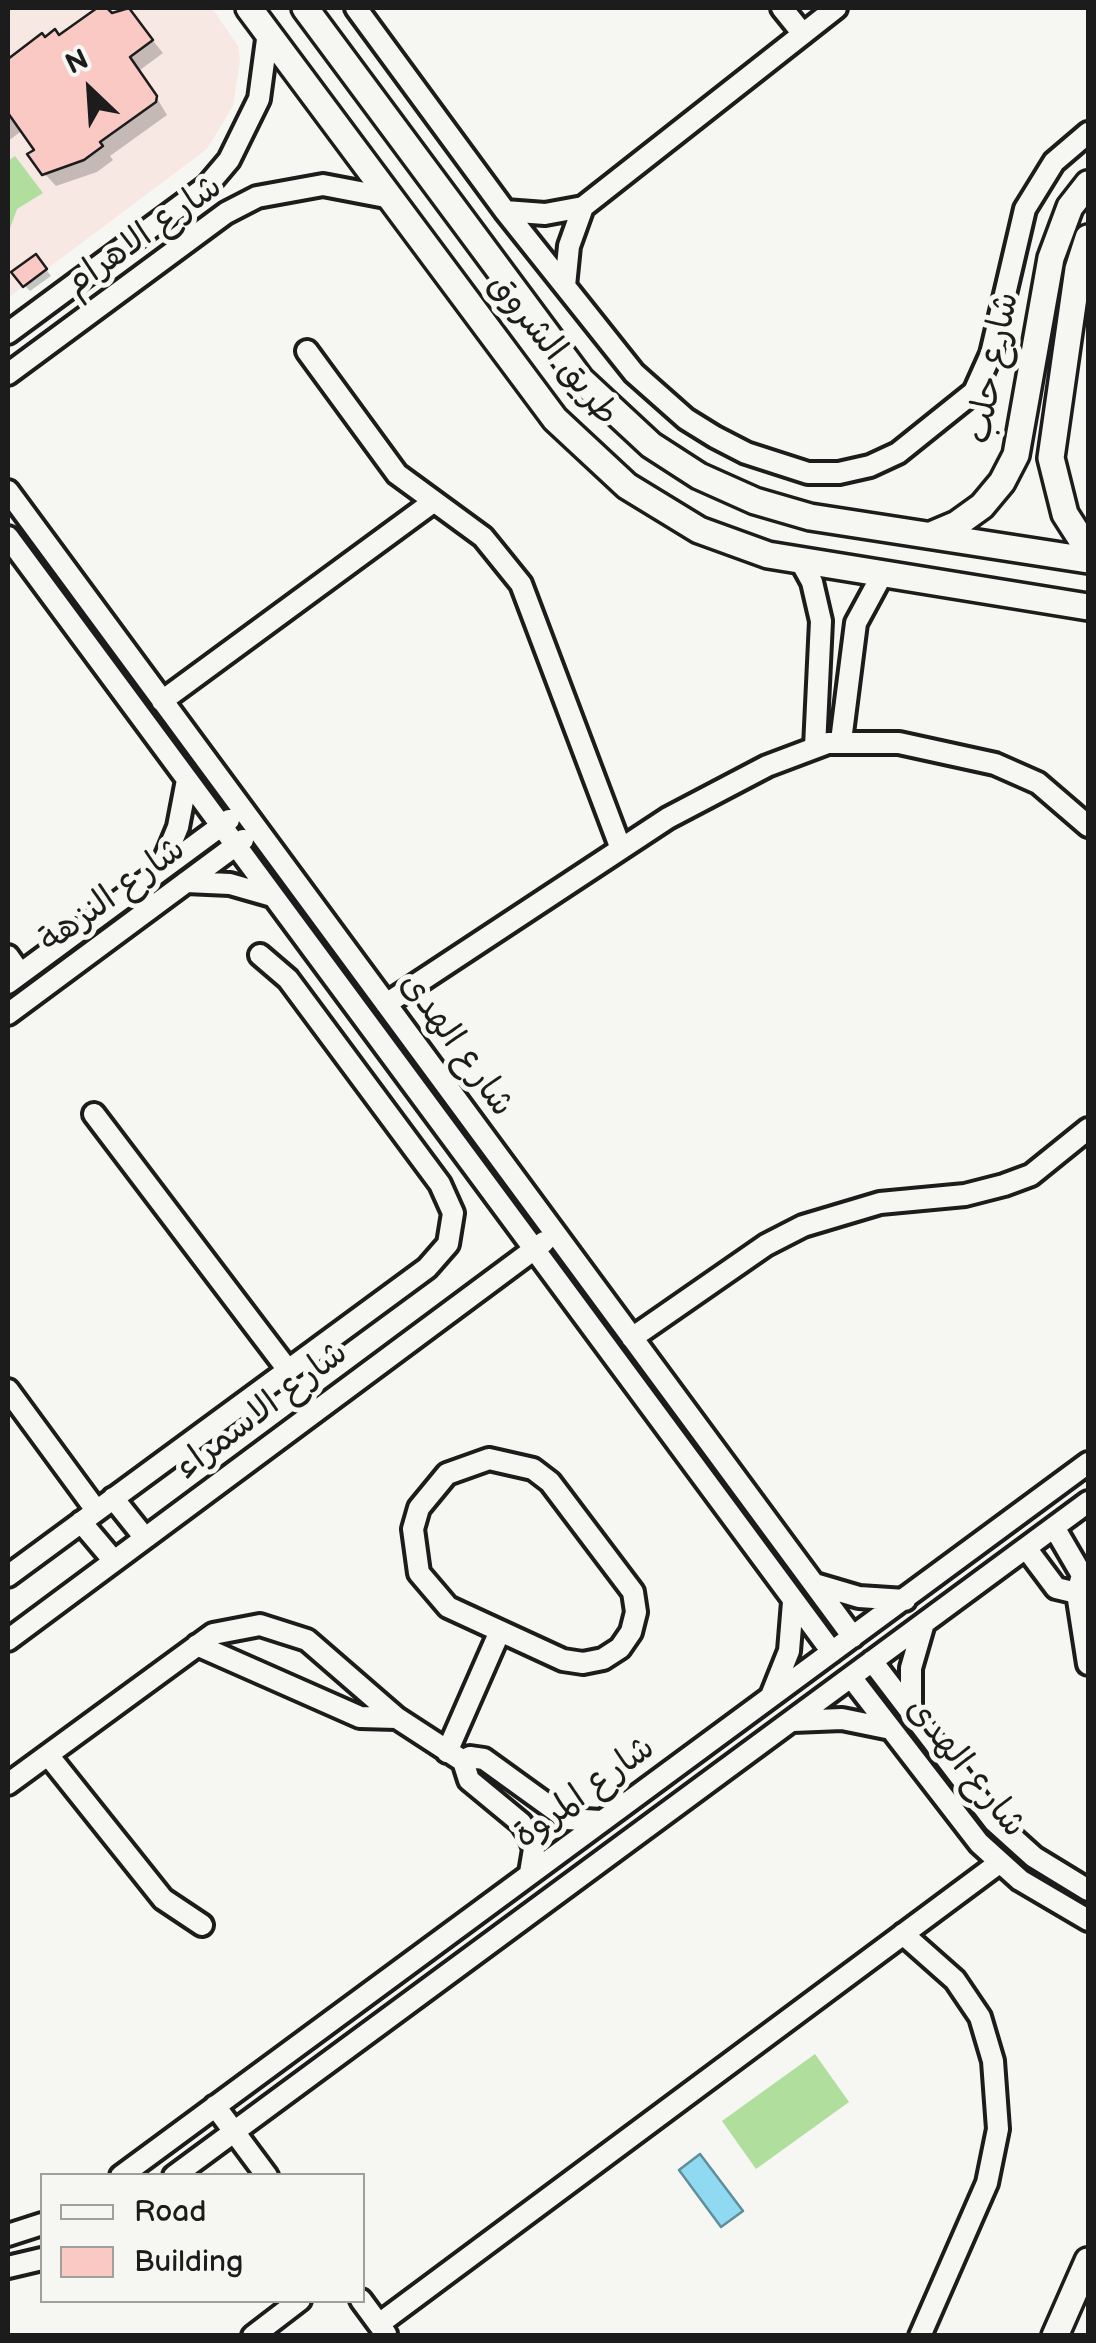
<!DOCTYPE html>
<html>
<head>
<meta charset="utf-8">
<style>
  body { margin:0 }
  #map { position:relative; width:1096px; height:2343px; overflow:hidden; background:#f6f6f2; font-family:"Balsamiq Sans",sans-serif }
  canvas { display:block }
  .frame { position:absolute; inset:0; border:10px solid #1c1c1c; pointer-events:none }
  .legend { position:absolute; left:40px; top:2173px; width:325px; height:130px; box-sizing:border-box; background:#f6f6f2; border:2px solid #9f9f9c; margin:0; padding:12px 18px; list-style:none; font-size:30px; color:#1c1c1c }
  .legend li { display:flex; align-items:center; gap:20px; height:50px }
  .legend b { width:50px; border:2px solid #9f9f9c }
  .north { position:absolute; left:40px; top:40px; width:100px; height:100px; -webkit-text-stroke:8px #f6f6f2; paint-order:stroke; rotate:335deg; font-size:28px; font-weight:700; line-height:40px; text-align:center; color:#1c1c1c }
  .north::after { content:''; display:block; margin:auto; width:35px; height:45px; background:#1c1c1c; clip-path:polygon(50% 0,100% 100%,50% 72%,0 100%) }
</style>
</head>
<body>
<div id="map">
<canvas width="1096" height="2343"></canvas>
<div class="frame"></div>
<ul class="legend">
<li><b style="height:12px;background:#f6f6f2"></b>Road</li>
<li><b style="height:28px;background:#fac9c4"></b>Building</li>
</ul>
<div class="north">N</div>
</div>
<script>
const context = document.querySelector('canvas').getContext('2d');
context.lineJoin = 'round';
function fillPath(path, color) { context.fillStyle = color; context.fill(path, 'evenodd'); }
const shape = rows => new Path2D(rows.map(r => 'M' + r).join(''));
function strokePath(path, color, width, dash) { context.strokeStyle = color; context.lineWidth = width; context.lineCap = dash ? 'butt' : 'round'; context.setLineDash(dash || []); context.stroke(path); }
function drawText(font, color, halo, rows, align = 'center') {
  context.font = font + ' "Balsamiq Sans","Playpen Sans Arabic",sans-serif'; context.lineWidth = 10; context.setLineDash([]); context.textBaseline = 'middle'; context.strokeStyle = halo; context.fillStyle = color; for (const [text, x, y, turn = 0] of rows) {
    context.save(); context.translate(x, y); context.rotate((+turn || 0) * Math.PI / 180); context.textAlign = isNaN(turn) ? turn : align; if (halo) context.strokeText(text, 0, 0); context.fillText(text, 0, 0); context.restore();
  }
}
const built = shape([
  [8,8,212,8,238,46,240,61,233,106,207,149,8,298]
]);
const green = shape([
  [15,156,43,193,17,209,8,234,8,161],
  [815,2054,849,2102,756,2169,722,2121]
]);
const water = shape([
  [700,2154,743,2211,721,2227,679,2170,700,2154]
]);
const shadow = shape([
  [102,8,113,15,126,8,163,53,140,70,167,115,110,156,113,160,97,172,56,186,44,173,38,150,23,130,8,141,8,53,13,58,60,38],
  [41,263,51,276,30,291,25,286]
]);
const building = shape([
  [97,8,107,8,112,13,129,8,153,40,130,57,157,96,156,102,100,142,103,146,84,160,42,175,27,154,34,150,8,113,8,59,42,33,45,37,55,29,59,35,97,8],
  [36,254,47,269,23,287,11,272,36,254]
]);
const minor = shape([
  [356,8,505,211,634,373,686,419,715,437,746,453,808,473,839,473,870,466,898,453,974,392,991,354,1025,209,1054,162,1088,133],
  [782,8,803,34],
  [505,211,545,214,583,207,836,8],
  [565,286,569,246,583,207],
  [8,333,207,186,229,160,259,99,268,32],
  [307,351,397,474,483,537,521,584,621,849],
  [8,374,226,213,257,197,323,185,391,198],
  [8,491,853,1637],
  [8,537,832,1652],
  [801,562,812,582,821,621,815,747],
  [162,701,433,502],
  [841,741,856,623,882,575],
  [161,868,178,827,187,780],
  [186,882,230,884,272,896],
  [8,956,20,973],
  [8,983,229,820],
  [386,1004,668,818,767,766,828,743,899,743,995,764,1038,783,1088,826],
  [8,1014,243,840],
  [94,1114,288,1370],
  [632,1338,766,1245,803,1226,880,1203,965,1195,1004,1185,1031,1175,1088,1129],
  [8,1390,96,1510],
  [489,1459,533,1469,550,1482,633,1592,636,1612,631,1632,620,1648,603,1659,583,1663,563,1660,448,1607,419,1573,413,1529,419,1508,447,1474,489,1459],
  [113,1498,145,1538],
  [81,1522,114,1561],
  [1054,1527,1082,1575,1077,1593,1088,1664],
  [1026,1548,1056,1588,1077,1593],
  [8,1576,427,1268,448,1244,453,1213,440,1184,288,979,260,955],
  [815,1584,859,1597,905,1600],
  [8,1640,544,1242],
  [197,1645,360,1717,397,1718],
  [872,1661,994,1821,1034,1857,1088,1890],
  [851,1677,979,1843,1020,1880,1088,1920],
  [771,1696,789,1651,793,1602],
  [911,1712,911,1668,924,1623],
  [793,1721,842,1719,891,1729],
  [447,1752,500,1631],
  [48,1755,163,1899,202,1925],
  [463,1761,470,1757,484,1759,567,1819,601,1821],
  [8,1784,213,1634,260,1625,307,1640,397,1718,463,1761,469,1780,521,1823,529,1835,534,1849,530,1873],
  [903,1934,955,1980,980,2017,993,2061,998,2129,987,2183,920,2336],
  [215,2106,267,2176],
  [121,2176,1088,1463],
  [174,2176,1088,1502],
  [8,2235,42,2224],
  [8,2267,42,2259],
  [361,2300,386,2334],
  [379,2324,999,1863],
  [253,2336,300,2300]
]);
const tertiary = shape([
  [249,8,555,419,627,486,699,530,768,555,1088,607],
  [305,8,581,380,651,445,699,476,755,501,810,517,1088,560],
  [1088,238,1078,269,1051,458,1065,514,1088,550],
  [931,535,957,524,982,506,1002,482,1016,455,1051,258,1070,207,1088,184],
  [1055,2336,1088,2261]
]);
const streetNames = [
  ["شارع الاهرام",144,236,-35],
  ["طريق الشروق",552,350,51],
  ["شارع حلب",994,368,-79],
  ["شارع النزهة",113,896,-36],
  ["شارع الهدى",456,1045,54],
  ["شارع الاسمراء",262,1411,-37],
  ["شارع الهدى",965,1768,51],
  ["شارع المروة",585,1793,-36]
];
fillPath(built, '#f7e8e4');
fillPath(green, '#afde9d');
fillPath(water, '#8fdaf0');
strokePath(water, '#618e9b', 2.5);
fillPath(shadow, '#0003');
fillPath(building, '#fac9c4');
strokePath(building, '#1c1c1c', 2.5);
strokePath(minor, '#1c1c1c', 28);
strokePath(tertiary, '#1c1c1c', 32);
strokePath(minor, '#f6f6f2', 20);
strokePath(tertiary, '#f6f6f2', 25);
drawText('35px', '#1c1c1c', '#f6f6f2', streetNames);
</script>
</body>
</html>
